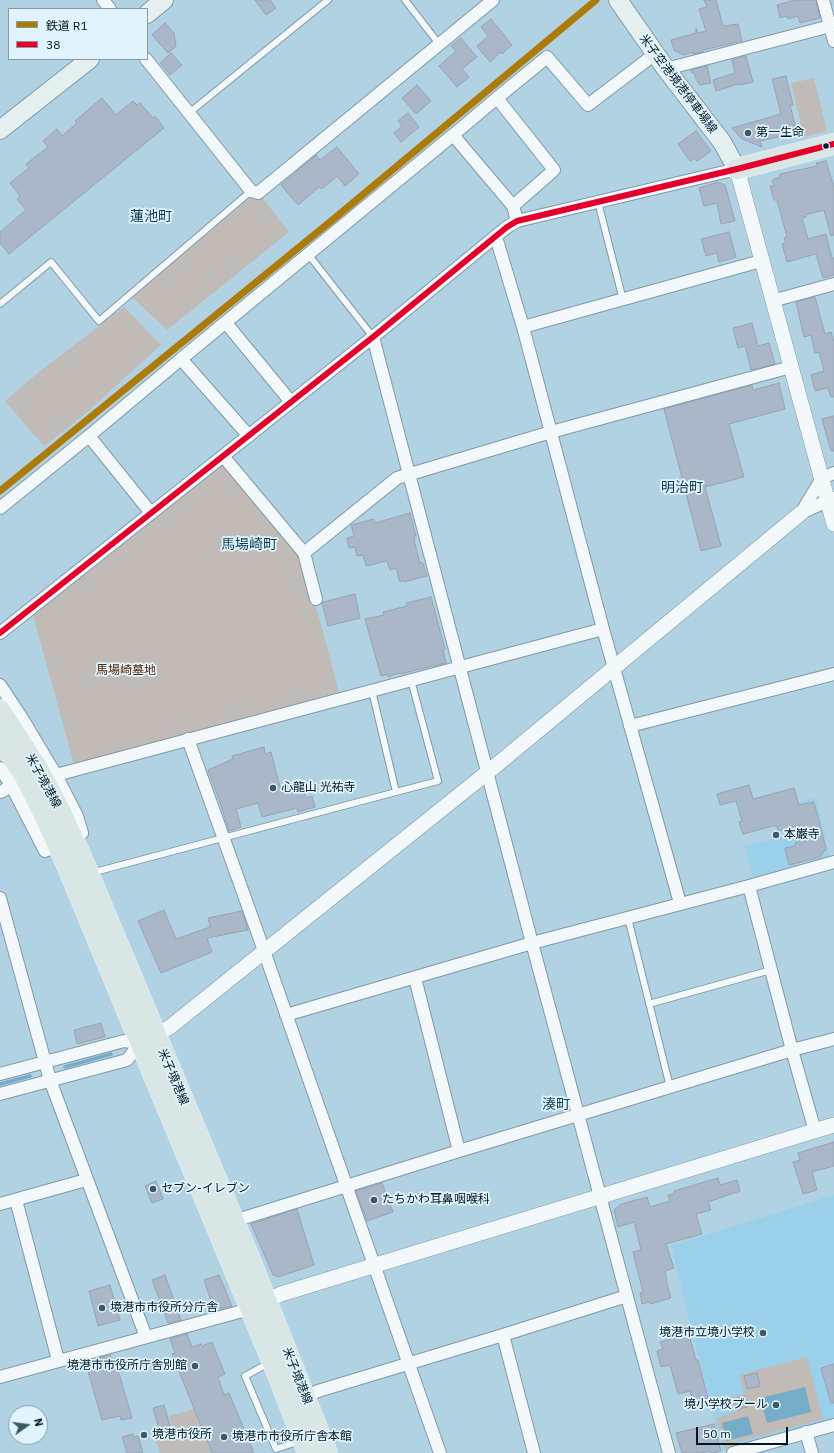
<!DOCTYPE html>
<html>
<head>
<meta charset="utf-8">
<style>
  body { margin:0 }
  #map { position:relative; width:834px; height:1453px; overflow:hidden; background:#b1d2e3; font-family:"IBM Plex Sans","Noto Sans JP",sans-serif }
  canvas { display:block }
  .legend { position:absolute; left:8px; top:8px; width:140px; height:52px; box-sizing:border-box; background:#e1f3fd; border:1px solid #879ba5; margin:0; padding:5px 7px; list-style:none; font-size:12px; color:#001621 }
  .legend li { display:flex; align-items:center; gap:8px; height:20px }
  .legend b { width:20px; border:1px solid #879ba5 }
  .north { position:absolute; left:8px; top:1405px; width:40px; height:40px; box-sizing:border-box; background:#e1f3fd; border:1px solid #879ba5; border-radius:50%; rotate:76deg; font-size:11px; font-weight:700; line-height:16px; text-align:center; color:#001621 }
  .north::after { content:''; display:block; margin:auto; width:14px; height:18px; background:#3e5865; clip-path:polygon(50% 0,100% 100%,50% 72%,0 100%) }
  .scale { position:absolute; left:696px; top:1427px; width:92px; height:18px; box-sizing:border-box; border:2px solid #001621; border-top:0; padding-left:5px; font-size:12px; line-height:14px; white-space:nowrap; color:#001621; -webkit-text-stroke:3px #e1f3fd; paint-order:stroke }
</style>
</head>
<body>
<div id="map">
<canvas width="834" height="1453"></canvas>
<ul class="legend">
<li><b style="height:5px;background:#ad7b0a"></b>鉄道 R1</li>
<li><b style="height:5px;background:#e4002b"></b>38</li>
</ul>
<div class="north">N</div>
<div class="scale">50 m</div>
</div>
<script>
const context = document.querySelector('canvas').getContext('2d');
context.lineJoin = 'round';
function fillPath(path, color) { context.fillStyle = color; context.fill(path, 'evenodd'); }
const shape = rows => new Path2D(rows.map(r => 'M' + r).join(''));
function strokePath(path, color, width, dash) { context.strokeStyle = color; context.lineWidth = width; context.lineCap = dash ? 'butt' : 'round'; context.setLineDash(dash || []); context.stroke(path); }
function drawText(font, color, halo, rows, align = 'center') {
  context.font = font + ' "IBM Plex Sans","Noto Sans JP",sans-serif'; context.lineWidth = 3.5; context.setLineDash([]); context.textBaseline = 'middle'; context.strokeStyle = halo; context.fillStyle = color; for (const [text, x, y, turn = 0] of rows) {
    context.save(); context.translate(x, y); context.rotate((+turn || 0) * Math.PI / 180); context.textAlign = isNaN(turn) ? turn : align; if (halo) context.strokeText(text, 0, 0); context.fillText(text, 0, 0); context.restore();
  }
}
const built = shape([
  [816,798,829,856,753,877,744,846,804,831,797,803],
  [834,1195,834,1420,722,1451,671,1246]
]);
const green = shape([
  [814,78,827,131,804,137,791,83],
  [252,196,261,196,289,232,167,330,132,297],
  [124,307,161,345,84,415,44,446,5,401,44,368],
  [222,462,299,556,315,603,339,692,74,764,32,612,92,565,94,568],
  [807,1357,823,1419,734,1443,735,1447,724,1449,716,1418,734,1413,730,1397,745,1394,739,1375],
  [194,1409,211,1453,160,1453,156,1440,174,1435,169,1416]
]);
const water = shape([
  [805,1387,811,1412,767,1423,760,1398],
  [748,1416,753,1434,726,1441,722,1423]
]);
const stream = shape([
  [65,1067,111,1054],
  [0,1084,30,1076]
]);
const building = shape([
  [255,0,270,0,276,8,266,15,255,0],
  [704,0,716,0,723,26,738,24,742,41,703,50,703,52,693,54,693,52,683,55,674,50,671,40,696,33,696,28,698,33,706,31,699,9,707,7,704,0],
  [795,0,816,0,820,18,800,23,798,16,788,19,787,16,780,18,777,5,795,0],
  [491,19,512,45,502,54,501,52,490,62,477,46,488,36,481,27,491,19],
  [165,23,174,33,176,46,168,53,152,35,165,23],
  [461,38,477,57,462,69,469,77,457,87,439,66,456,51,451,46,461,38],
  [171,53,182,65,170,75,160,63,171,53],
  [746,56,753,82,739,85,738,84,716,91,713,80,735,73,732,60,746,56],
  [707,66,711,83,700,85,696,79,694,73,691,72,691,70,707,66],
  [786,76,793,105,790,105,797,133,760,141,762,147,742,139,732,128,781,114,772,79,786,76],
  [417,85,431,101,416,114,402,98,417,85],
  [102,98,116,115,133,101,137,105,140,103,153,118,155,116,164,128,9,254,0,243,0,232,26,210,17,199,20,196,10,183,29,168,26,164,48,147,43,141,57,129,62,136,77,123,75,121,102,98],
  [408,113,419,127,401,142,394,133,402,126,398,121,408,113],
  [696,131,711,151,697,161,695,158,690,161,678,144,696,131],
  [337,147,359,174,345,186,337,176,322,189,319,187,298,205,281,185,316,155,320,160,337,147],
  [826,161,834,187,834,235,831,236,824,210,805,215,806,217,802,218,808,239,826,234,832,258,834,258,834,275,823,278,816,254,787,262,782,244,786,243,784,238,787,237,777,200,774,200,770,186,774,186,772,180,780,177,780,174,817,166,816,163,826,161],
  [718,182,725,185,735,221,721,224,717,203,704,206,699,188,718,182],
  [729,232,736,257,719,262,717,253,706,256,701,239,729,232],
  [815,297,825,334,831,332,834,342,834,397,831,397,828,388,815,391,811,375,824,371,819,352,815,353,811,335,804,337,796,302,815,297],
  [752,323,758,346,769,343,775,364,751,370,745,346,738,348,733,328,752,323],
  [779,383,785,409,729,424,744,477,705,487,721,546,701,551,664,409,752,385,753,390,779,383],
  [834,416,834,451,831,451,822,419,834,416],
  [410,513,416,536,414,536,415,540,414,540,420,563,423,563,427,576,404,582,404,580,400,582,396,568,390,570,387,561,366,566,363,555,357,556,355,547,349,548,347,538,354,536,351,525,374,519,375,523,410,513],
  [355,594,360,618,328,626,322,603,323,602,355,594],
  [431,597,445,649,443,650,446,663,400,674,399,673,388,677,388,674,381,676,365,619,384,615,383,612,407,606,406,603,431,597],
  [264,747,265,754,271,752,280,787,300,781,302,788,304,788,306,798,312,796,315,807,298,812,297,808,262,817,258,803,236,809,241,827,229,831,220,802,208,770,233,759,232,756,264,747],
  [749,785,753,799,794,788,799,805,814,802,826,849,820,857,789,865,785,848,795,846,800,825,778,831,777,826,773,826,743,834,739,822,742,821,736,801,720,805,717,794,749,785],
  [164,910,176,939,210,927,208,918,242,911,248,930,207,938,212,952,161,973,138,921,164,910],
  [101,1023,105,1037,77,1044,74,1030,101,1023],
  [834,1142,834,1166,812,1172,817,1190,803,1194,793,1162,800,1160,798,1153,834,1142],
  [718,1178,720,1185,737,1180,740,1191,708,1202,711,1210,696,1214,702,1234,666,1244,674,1268,665,1271,667,1281,666,1281,671,1298,650,1304,649,1302,642,1304,640,1293,643,1292,633,1252,641,1250,634,1222,618,1227,614,1210,621,1204,647,1197,650,1207,670,1201,668,1195,674,1194,674,1191,718,1178],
  [156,1181,163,1199,152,1203,145,1186,156,1181],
  [382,1183,393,1212,367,1221,356,1191,382,1183],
  [297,1209,314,1265,278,1277,273,1275,251,1224,297,1209],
  [165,1275,181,1320,168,1323,152,1280,165,1275],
  [219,1275,232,1306,214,1310,204,1280,219,1275],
  [110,1285,120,1320,98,1326,89,1291,110,1285],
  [187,1334,192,1347,201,1344,202,1346,212,1342,225,1374,218,1377,224,1395,229,1393,254,1453,212,1453,172,1354,175,1353,170,1339,187,1334],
  [689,1334,696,1360,698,1360,708,1398,702,1400,704,1406,695,1408,690,1391,678,1394,670,1365,661,1367,657,1351,663,1349,660,1342,689,1334],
  [110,1355,112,1360,115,1360,132,1418,121,1420,120,1416,102,1420,87,1368,89,1367,87,1361,110,1355],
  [834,1364,834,1403,831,1403,821,1368,834,1364],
  [757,1373,760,1386,747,1389,744,1376,757,1373],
  [744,1396,747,1407,737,1410,734,1399,744,1396],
  [164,1405,172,1433,161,1436,153,1408,164,1405],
  [714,1424,721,1451,713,1453,711,1453,710,1451,701,1453,682,1453,676,1433,714,1424],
  [133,1434,134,1437,138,1436,143,1453,127,1453,122,1437,133,1434]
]);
const service = shape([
  [405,0,439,44],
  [189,113,328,0],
  [598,202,623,300],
  [308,254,373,337],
  [0,304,51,262,99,321,251,191],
  [372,691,396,792,438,781,411,680],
  [91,873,396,792],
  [628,918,670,1087],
  [649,1004,771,970],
  [269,1363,245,1376,276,1449,300,1441]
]);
const minor = shape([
  [103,0,110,9],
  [823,0,834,41],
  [146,59,251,191,258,193,493,0],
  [666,69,834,25],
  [497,98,547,57,588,105,655,54],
  [453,135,497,98,554,170,513,206],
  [496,237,523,327,603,629,680,903],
  [772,301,834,284],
  [226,323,291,402],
  [523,327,761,261],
  [373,337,532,943,669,1453],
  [181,359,453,135,513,206,517,221],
  [89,436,181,359,249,436],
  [223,456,304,553,397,478,551,432,791,367],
  [0,508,89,436,151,513],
  [801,513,822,478,834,473],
  [801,513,834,498],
  [304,553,316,599],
  [0,633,373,337,507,227,517,221,737,169],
  [0,685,22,718,56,775],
  [630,726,834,674],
  [188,739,264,951,440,1453],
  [0,768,11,785,45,851,58,846],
  [0,792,3,791,11,785],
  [72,839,82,833,77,816,56,775,603,629],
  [749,886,792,1050,815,1131],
  [0,898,50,1080,146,1337],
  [415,978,459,1151],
  [286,1015,532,943,749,886,834,862],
  [0,1074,124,1041,140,1043],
  [0,1094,127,1060,140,1043],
  [16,1200,58,1360],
  [0,1204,86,1180],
  [234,1221,459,1151,792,1050,834,1039],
  [503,1335,534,1453],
  [0,1377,250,1309],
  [306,1396,318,1391,503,1335,627,1296],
  [806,1432,812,1453],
  [733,1453,834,1425]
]);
const tertiary = shape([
  [737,169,834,524],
  [146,1040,170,1027,488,772,801,513],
  [258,1305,281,1294,834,1125]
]);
const secondary = shape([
  [618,0,666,69,722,142,737,169],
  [147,14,164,0],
  [0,130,90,59]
]);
const primary = shape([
  [737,169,834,144],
  [0,710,38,769,59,808,81,856,251,1262,327,1453],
  [0,738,25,776,44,815,66,863,280,1380,308,1453]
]);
const bus1 = shape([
  [0,633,373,337,507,227,517,221,737,169,834,144]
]);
const rail1 = shape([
  [0,491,336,217,596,0]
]);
const markers = [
  [748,133,4,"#3e5865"],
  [826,146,3.5,"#001621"],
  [273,788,4,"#3e5865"],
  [776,835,4,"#3e5865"],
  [153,1189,4,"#3e5865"],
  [374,1200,4,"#3e5865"],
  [102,1308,4,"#3e5865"],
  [763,1333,4,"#3e5865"],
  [195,1366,4,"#3e5865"],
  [776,1405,4,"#3e5865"],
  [144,1435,4,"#3e5865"],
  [224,1437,4,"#3e5865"]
];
const streetNames = [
  ["米子空港境港停車場線",678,84,53],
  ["米子境港線",43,781,61],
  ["米子境港線",173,1077,67],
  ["米子境港線",297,1376,68]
];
const poiNames = [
  ["第一生命",756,133],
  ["心龍山 光祐寺",281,788],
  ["本巌寺",784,835],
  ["セブン-イレブン",161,1189],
  ["たちかわ耳鼻咽喉科",382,1200],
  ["境港市市役所分庁舎",110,1308],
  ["境港市立境小学校",755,1333,"right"],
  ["境港市市役所庁舎別館",187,1366,"right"],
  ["境小学校プール",768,1405,"right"],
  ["境港市役所",152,1435],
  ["境港市市役所庁舎本館",232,1437]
];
const parkNames = [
  ["馬場崎墓地",126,671]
];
const quarterNames = [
  ["蓮池町",151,217],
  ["明治町",682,488],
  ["馬場崎町",249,545],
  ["湊町",556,1105]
];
fillPath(built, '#9bd0eb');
fillPath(green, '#c0bbb7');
fillPath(water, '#75acc8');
strokePath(stream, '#75acc8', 3.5);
fillPath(building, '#a9b7c8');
strokePath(building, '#96a3b4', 1);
strokePath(service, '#8099a6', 8);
strokePath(minor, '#8099a6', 14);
strokePath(tertiary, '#8099a6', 16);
strokePath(secondary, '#8099a6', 20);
strokePath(primary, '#dcebf2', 22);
strokePath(service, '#f3f8fb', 6);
strokePath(minor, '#f3f8fb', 12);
strokePath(tertiary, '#f3f8fb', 15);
strokePath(secondary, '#e6eff0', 18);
strokePath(primary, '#d8e6e6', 20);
strokePath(bus1, '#e4002b', 6);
strokePath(rail1, '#ad7b0a', 7);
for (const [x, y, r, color] of markers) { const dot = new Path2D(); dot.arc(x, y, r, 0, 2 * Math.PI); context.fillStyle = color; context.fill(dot); strokePath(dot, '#e1f3fd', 1.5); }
drawText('12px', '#001621', '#e1f3fd', streetNames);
drawText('12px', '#001621', '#e1f3fd', poiNames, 'left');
drawText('12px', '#5a2700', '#e1f3fd', parkNames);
drawText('14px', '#0d3c51', '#e1f3fd', quarterNames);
</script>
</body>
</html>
